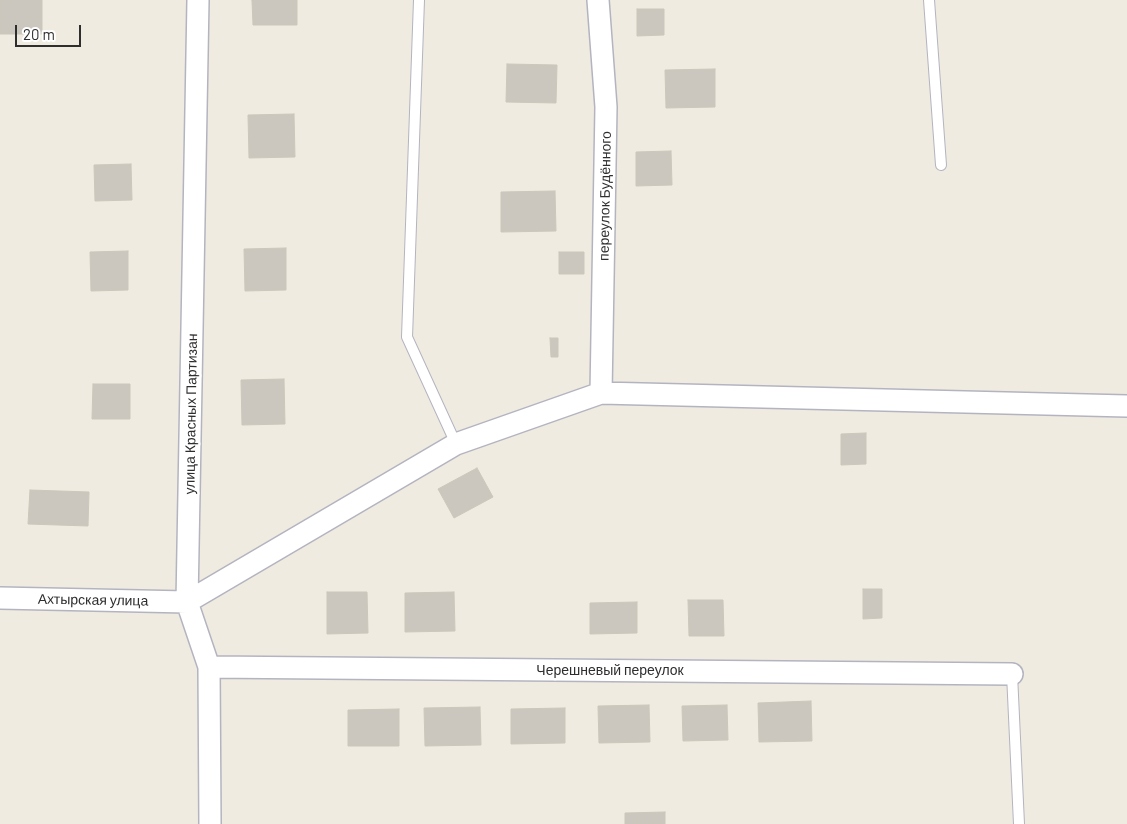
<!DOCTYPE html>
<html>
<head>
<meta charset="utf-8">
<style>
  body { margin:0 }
  #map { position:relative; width:1127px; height:824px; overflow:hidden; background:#efebe0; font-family:Barlow,sans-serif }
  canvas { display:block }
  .scale { position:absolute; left:15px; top:25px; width:66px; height:22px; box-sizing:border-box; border:2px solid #2e2e2e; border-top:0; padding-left:6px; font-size:15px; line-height:18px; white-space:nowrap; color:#2e2e2e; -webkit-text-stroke:4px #fff; paint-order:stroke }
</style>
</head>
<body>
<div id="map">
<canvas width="1127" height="824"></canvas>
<div class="scale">20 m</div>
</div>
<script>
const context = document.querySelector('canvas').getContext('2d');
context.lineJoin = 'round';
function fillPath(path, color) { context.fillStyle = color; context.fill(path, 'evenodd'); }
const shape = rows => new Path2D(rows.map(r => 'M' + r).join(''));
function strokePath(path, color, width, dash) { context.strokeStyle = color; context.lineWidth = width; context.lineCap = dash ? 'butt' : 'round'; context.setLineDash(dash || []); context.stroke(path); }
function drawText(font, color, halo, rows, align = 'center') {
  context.font = font + ' Barlow,sans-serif'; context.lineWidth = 4.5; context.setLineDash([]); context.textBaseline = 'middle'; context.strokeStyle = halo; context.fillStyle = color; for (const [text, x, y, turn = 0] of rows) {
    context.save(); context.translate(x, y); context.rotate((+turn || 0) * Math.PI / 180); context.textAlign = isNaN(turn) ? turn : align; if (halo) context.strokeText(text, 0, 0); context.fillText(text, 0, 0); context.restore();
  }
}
const building = shape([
  [0,0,42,0,42,34,0,34,0,0],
  [252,0,297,0,297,25,253,25,252,0],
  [637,9,664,9,664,35,637,36,637,9],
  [507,64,557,65,556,103,506,102,507,64],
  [715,69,715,107,666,108,665,70,715,69],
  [294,114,295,157,249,158,248,115,294,114],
  [671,151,672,185,636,186,636,152,671,151],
  [131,164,132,200,95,201,94,165,131,164],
  [555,191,556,231,501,232,501,192,555,191],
  [286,248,286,290,245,291,244,249,286,248],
  [128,251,128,290,91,291,90,252,128,251],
  [559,252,584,252,584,274,559,274,559,252],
  [550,338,558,338,558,357,551,357,550,338],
  [284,379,285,424,242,425,241,380,284,379],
  [93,384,130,384,130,419,92,419,93,384],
  [866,433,866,464,841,465,841,434,866,433],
  [477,468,493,497,454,518,438,489,477,468],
  [30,490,89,492,88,526,28,524,30,490],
  [863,589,882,589,882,618,863,619,863,589],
  [327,592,367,592,368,633,327,634,327,592],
  [454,592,455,631,405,632,405,593,454,592],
  [688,600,723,600,724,636,689,636,688,600],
  [637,602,637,633,590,634,590,603,637,602],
  [811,701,812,741,759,742,758,703,811,701],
  [649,705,650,742,599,743,598,706,649,705],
  [727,705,728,740,683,741,682,706,727,705],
  [480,707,481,745,425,746,424,708,480,707],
  [565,708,565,743,511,744,511,709,565,708],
  [399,709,399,746,348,746,348,710,399,709],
  [665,812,665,824,625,824,625,813,665,812]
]);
const lane = shape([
  [419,0,407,337,456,444],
  [929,0,941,165],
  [1012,674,1019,824]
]);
const street = shape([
  [198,0,187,602,209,667,210,824],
  [598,0,606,107,601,393],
  [0,598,187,602,456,444,601,393,1127,406],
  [209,667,1012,674]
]);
const streetNames = [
  ["переулок Будённого",605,196,-89],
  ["улица Красных Партизан",191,414,-89],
  ["Ахтырская улица",93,600,1],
  ["Черешневый переулок",610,670]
];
fillPath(building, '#cbc7bf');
strokePath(building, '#cbc7b9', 1);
strokePath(lane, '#b4b4c1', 12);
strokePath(street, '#b4b4c1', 24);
strokePath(lane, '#fff', 10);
strokePath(street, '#fff', 21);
drawText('14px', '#2e2e2e', '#fff', streetNames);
</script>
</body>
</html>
